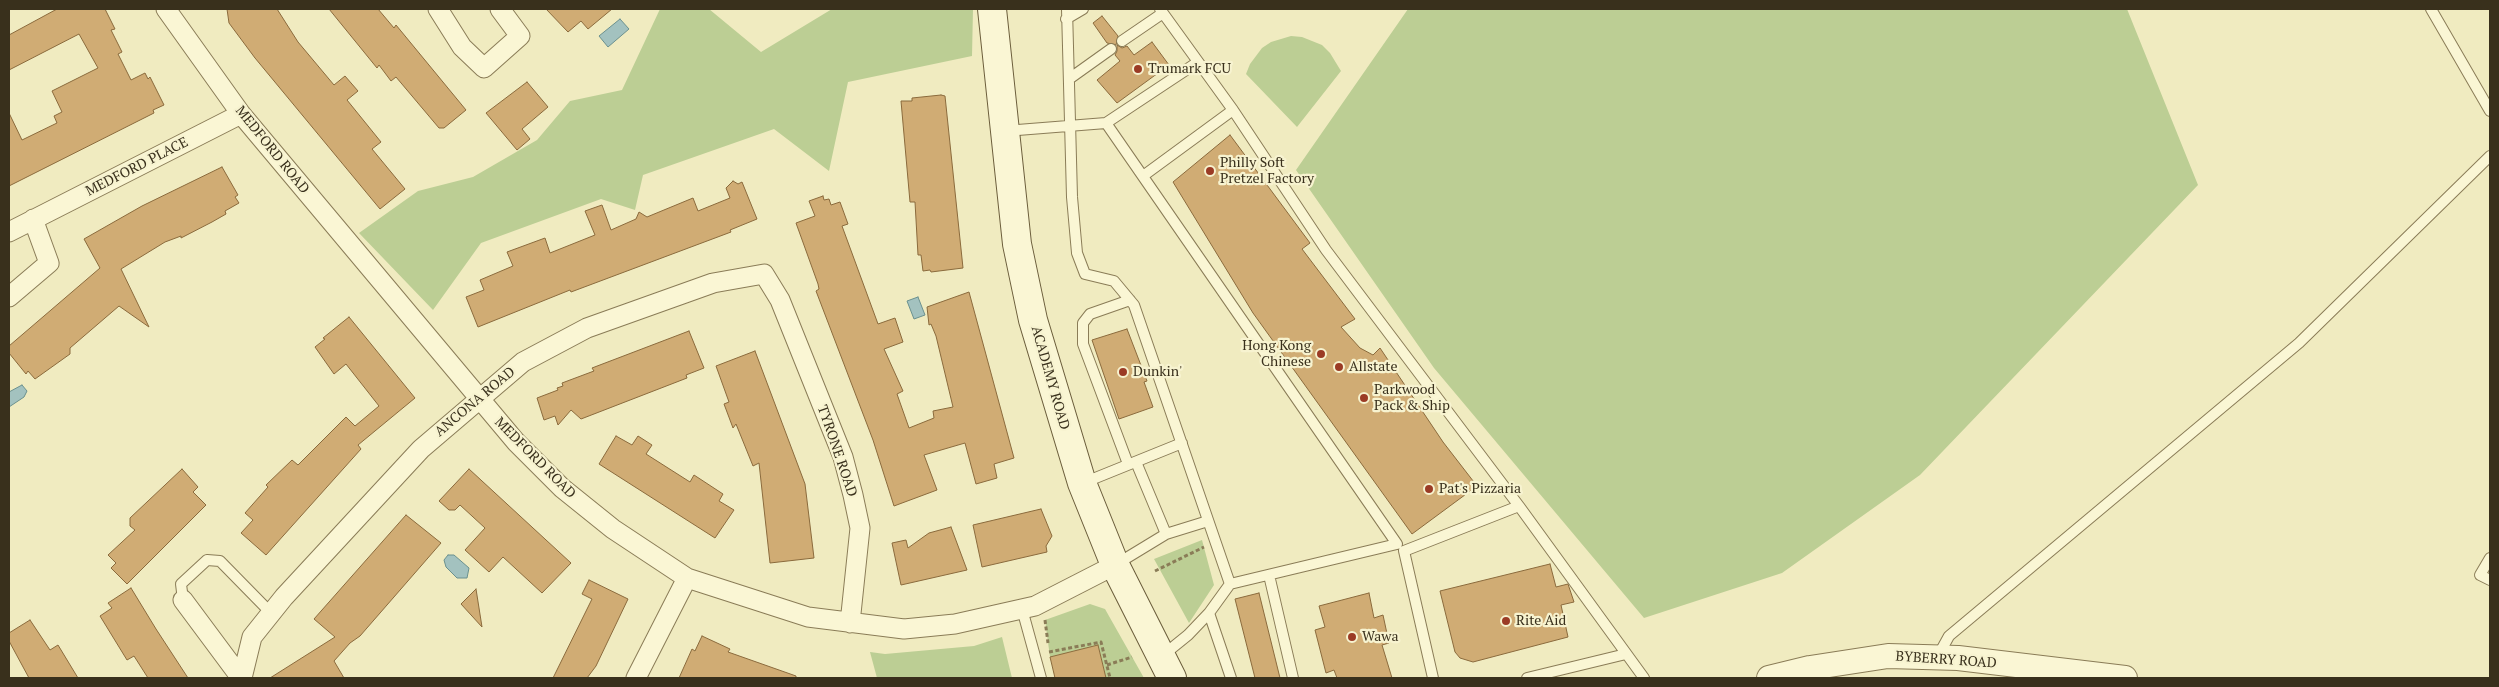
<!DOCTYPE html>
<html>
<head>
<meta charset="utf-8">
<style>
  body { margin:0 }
  #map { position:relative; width:2499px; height:687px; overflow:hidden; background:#f0ebc0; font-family:"PT Serif",serif }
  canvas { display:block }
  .frame { position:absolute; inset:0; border:10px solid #39301c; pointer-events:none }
</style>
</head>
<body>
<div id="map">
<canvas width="2499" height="687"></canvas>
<div class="frame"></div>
</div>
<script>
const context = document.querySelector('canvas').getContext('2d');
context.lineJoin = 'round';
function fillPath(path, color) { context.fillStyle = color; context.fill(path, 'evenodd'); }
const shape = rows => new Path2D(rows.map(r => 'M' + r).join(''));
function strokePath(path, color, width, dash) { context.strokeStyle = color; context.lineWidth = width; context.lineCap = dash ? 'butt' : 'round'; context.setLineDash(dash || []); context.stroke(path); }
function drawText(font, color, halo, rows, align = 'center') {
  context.font = font + ' "PT Serif",serif'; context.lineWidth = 4.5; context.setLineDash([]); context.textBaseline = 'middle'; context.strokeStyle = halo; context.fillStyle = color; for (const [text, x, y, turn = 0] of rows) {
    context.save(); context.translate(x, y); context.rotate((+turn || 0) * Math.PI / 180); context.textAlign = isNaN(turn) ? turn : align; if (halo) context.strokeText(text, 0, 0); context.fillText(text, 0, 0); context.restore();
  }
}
const green = shape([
  [660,9,709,9,761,52,832,9,973,9,972,56,848,82,829,171,774,129,643,175,635,210,601,199,481,243,433,310,359,233,418,191,473,177,537,140,570,101,622,90],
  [1408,9,2127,9,2198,185,1920,475,1782,573,1644,618,1434,368,1296,170],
  [1291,36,1302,37,1322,45,1330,53,1341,71,1297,127,1246,74,1250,64,1262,48,1271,42],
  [1202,540,1214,585,1189,623,1154,559],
  [1090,604,1105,609,1144,678,1106,678,1098,645,1050,657,1045,620],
  [1002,637,1012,678,877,678,870,652,885,654,974,646]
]);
const water = shape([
  [620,19,629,29,608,47,599,36,620,19],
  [918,297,925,315,914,319,907,301,918,297],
  [22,385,27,391,24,397,9,407,9,392,22,385],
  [448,555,454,555,469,568,467,578,457,578,446,567,444,560,448,555]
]);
const building = shape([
  [57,9,105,9,115,29,111,30,122,52,118,54,131,80,145,73,148,79,150,77,164,105,153,110,154,113,9,186,9,113,22,140,57,123,54,116,62,112,52,91,98,68,79,34,9,70,9,35,57,9],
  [227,9,277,9,298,42,334,85,345,76,358,91,347,100,381,142,372,149,405,189,380,209,255,58,229,23,227,9],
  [329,9,378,9,394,28,396,25,466,110,444,128,439,128,396,77,391,81,379,65,377,68,329,9],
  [546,9,612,9,588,29,581,21,568,32,546,9],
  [1102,16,1118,36,1116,45,1107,43,1093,23,1102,16],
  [1152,42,1169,65,1117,103,1097,80,1120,61,1115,55,1117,51,1117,45,1122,48,1127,46,1134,55,1152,42],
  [527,82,548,107,522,129,530,139,517,150,486,113,527,82],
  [941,95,945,96,963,268,931,272,930,270,923,271,921,255,918,255,915,202,910,202,901,101,912,101,912,98,941,95],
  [1230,135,1310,243,1302,249,1355,319,1341,327,1360,348,1373,355,1380,348,1443,442,1477,486,1412,534,1253,313,1173,182,1230,135],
  [222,167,238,195,235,197,239,203,225,211,226,214,212,222,181,238,181,236,165,242,121,269,149,327,119,306,70,348,70,354,35,379,28,371,26,374,9,353,9,346,100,268,84,239,142,206,222,167],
  [733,181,738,184,742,182,757,219,730,230,731,232,571,292,570,290,478,327,466,297,484,290,480,280,513,266,507,252,545,238,550,253,595,235,585,211,602,205,611,230,636,219,639,212,647,217,693,198,698,211,730,198,726,188,733,181],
  [823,196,824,200,829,199,831,205,840,202,848,224,842,226,878,324,895,318,903,342,884,349,903,391,897,394,909,428,934,418,933,411,953,407,936,336,931,324,929,325,927,307,969,292,1014,458,994,464,997,478,976,484,965,443,924,455,937,490,894,506,873,440,816,291,819,289,818,284,796,223,815,216,809,201,823,196],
  [349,317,415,398,358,445,361,449,266,555,241,533,253,520,245,513,268,487,266,485,292,460,298,465,346,417,355,426,379,406,346,364,334,374,315,347,325,339,323,338,349,317],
  [1127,329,1147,381,1144,382,1153,407,1119,419,1092,340,1127,329],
  [689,331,704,368,686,375,687,378,581,419,571,410,558,425,555,416,544,420,537,398,558,390,557,388,563,386,562,383,594,371,592,368,689,331],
  [755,351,805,484,814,558,770,563,759,463,753,466,736,424,733,428,724,404,729,402,716,366,755,351],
  [616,436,632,445,638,436,652,445,646,454,690,482,694,475,723,494,719,501,734,510,715,538,599,464,616,436],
  [182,469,198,487,193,492,206,505,127,584,111,568,116,563,108,555,135,530,130,526,130,518,182,469],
  [469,469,571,563,542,593,503,557,489,572,465,550,485,528,460,505,455,510,449,510,439,501,469,469],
  [1041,509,1052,536,1046,546,1047,552,982,567,973,525,1041,509],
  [406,515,441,543,360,636,350,643,334,661,344,678,270,678,335,637,314,619,406,515],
  [951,527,967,570,901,585,892,543,906,540,908,548,929,533,951,527],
  [1550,564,1556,587,1568,584,1574,602,1561,605,1568,637,1473,662,1460,658,1455,652,1440,591,1550,564],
  [589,580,628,599,596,666,587,678,553,678,592,599,582,594,589,580],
  [131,588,156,629,188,678,148,678,134,656,127,660,100,616,112,608,108,603,131,588],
  [476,589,482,627,461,604,476,589],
  [1259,593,1280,678,1255,678,1235,599,1259,593],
  [1369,593,1374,618,1383,615,1389,643,1382,645,1392,678,1337,678,1334,670,1326,673,1315,630,1325,627,1319,606,1369,593],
  [30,620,50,650,58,645,78,678,29,678,9,641,9,633,30,620],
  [702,636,730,649,728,652,796,676,796,678,679,678,692,649,695,651,702,636],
  [1098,645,1106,678,1055,678,1050,657,1098,645]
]);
const path = shape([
  [1155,571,1204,547],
  [1045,620,1048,643],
  [1049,652,1101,642,1110,678],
  [1107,665,1132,657]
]);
const service = shape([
  [1067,9,1072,197,1077,253,1085,274,1114,281,1134,305,1230,584],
  [1160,9,1233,110,1326,250,1519,506],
  [2431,9,2490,111],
  [1066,19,1083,9],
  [1122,41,1163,13],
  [1069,79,1111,49],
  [1106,123,1198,62],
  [1005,131,1106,123,1397,544,1230,584,1209,613,1231,678],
  [1143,176,1233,110],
  [1136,462,1166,534],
  [1128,464,1083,344,1083,323,1090,314,1130,300],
  [1083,483,1182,443],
  [2490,558,2480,575,2490,580],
  [1115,565,1166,534,1208,521],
  [1269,575,1293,678],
  [183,600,181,584,207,560,220,561,271,613],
  [1022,609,1041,678],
  [1162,656,1188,635,1209,613],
  [1938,656,1949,636,2299,343,2490,156],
  [1433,678,1404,551,1519,506,1644,678],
  [1527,678,1626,654]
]);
const minor = shape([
  [166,9,241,114,516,442,562,488,613,529,687,578,808,617,904,629,955,624,1035,606,1115,565],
  [438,9,462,47,484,68,520,36,500,9],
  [9,232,241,114],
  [9,297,49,263,33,219],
  [183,600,241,678],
  [242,678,252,637,284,597,421,449,523,362,587,328,713,283,764,274,780,300,843,457,853,495,860,528,850,623],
  [636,678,687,578]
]);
const tertiary = shape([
  [1769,678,1810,668,1888,656,1958,658,2125,678]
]);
const secondary = shape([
  [992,9,1017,244,1033,320,1082,483,1115,565,1172,678]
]);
const markers = [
  [1138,69,5,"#9b3b25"],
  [1210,171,5,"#9b3b25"],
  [1321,354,5,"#9b3b25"],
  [1339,367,5,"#9b3b25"],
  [1123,372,5,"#9b3b25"],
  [1364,398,5,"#9b3b25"],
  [1429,489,5,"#9b3b25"],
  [1506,621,5,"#9b3b25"],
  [1352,637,5,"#9b3b25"]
];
const poiNames = [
  ["Trumark FCU",1148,69],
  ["Philly Soft",1220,163],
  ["Pretzel Factory",1220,179],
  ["Hong Kong",1311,346,"right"],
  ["Chinese",1311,362,"right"],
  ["Allstate",1349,367],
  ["Dunkin'",1133,372],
  ["Parkwood",1374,390],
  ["Pack & Ship",1374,406],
  ["Pat's Pizzaria",1439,489],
  ["Rite Aid",1516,621],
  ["Wawa",1362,637]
];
const streetNames = [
  ["MEDFORD ROAD",272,150,51],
  ["MEDFORD PLACE",137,167,-27],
  ["ACADEMY ROAD",1050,378,74],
  ["ANCONA ROAD",475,402,-40],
  ["TYRONE ROAD",837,451,71],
  ["MEDFORD ROAD",535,458,45],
  ["BYBERRY ROAD",1946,660,4]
];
fillPath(green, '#bcce94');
fillPath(water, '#a3c2bf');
strokePath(water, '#6a908e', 1);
fillPath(building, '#d0ac74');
strokePath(building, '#8a6a3c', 1);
strokePath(service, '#8a7c57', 12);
strokePath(minor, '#8a7c57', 21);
strokePath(tertiary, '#8a7c57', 26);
strokePath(secondary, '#6b5d3b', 30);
strokePath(path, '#8a7c57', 3, [4, 2.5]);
strokePath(service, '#faf6d4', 10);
strokePath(minor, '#faf6d4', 19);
strokePath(tertiary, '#faf6d4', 24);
strokePath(secondary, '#faf6d4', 28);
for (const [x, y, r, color] of markers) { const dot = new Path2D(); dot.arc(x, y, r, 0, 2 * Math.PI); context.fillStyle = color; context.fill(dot); strokePath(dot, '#f7f3d0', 2); }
drawText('14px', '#39301c', '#f7f3d0', poiNames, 'left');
drawText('14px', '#39301c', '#f7f3d0', streetNames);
</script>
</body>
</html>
